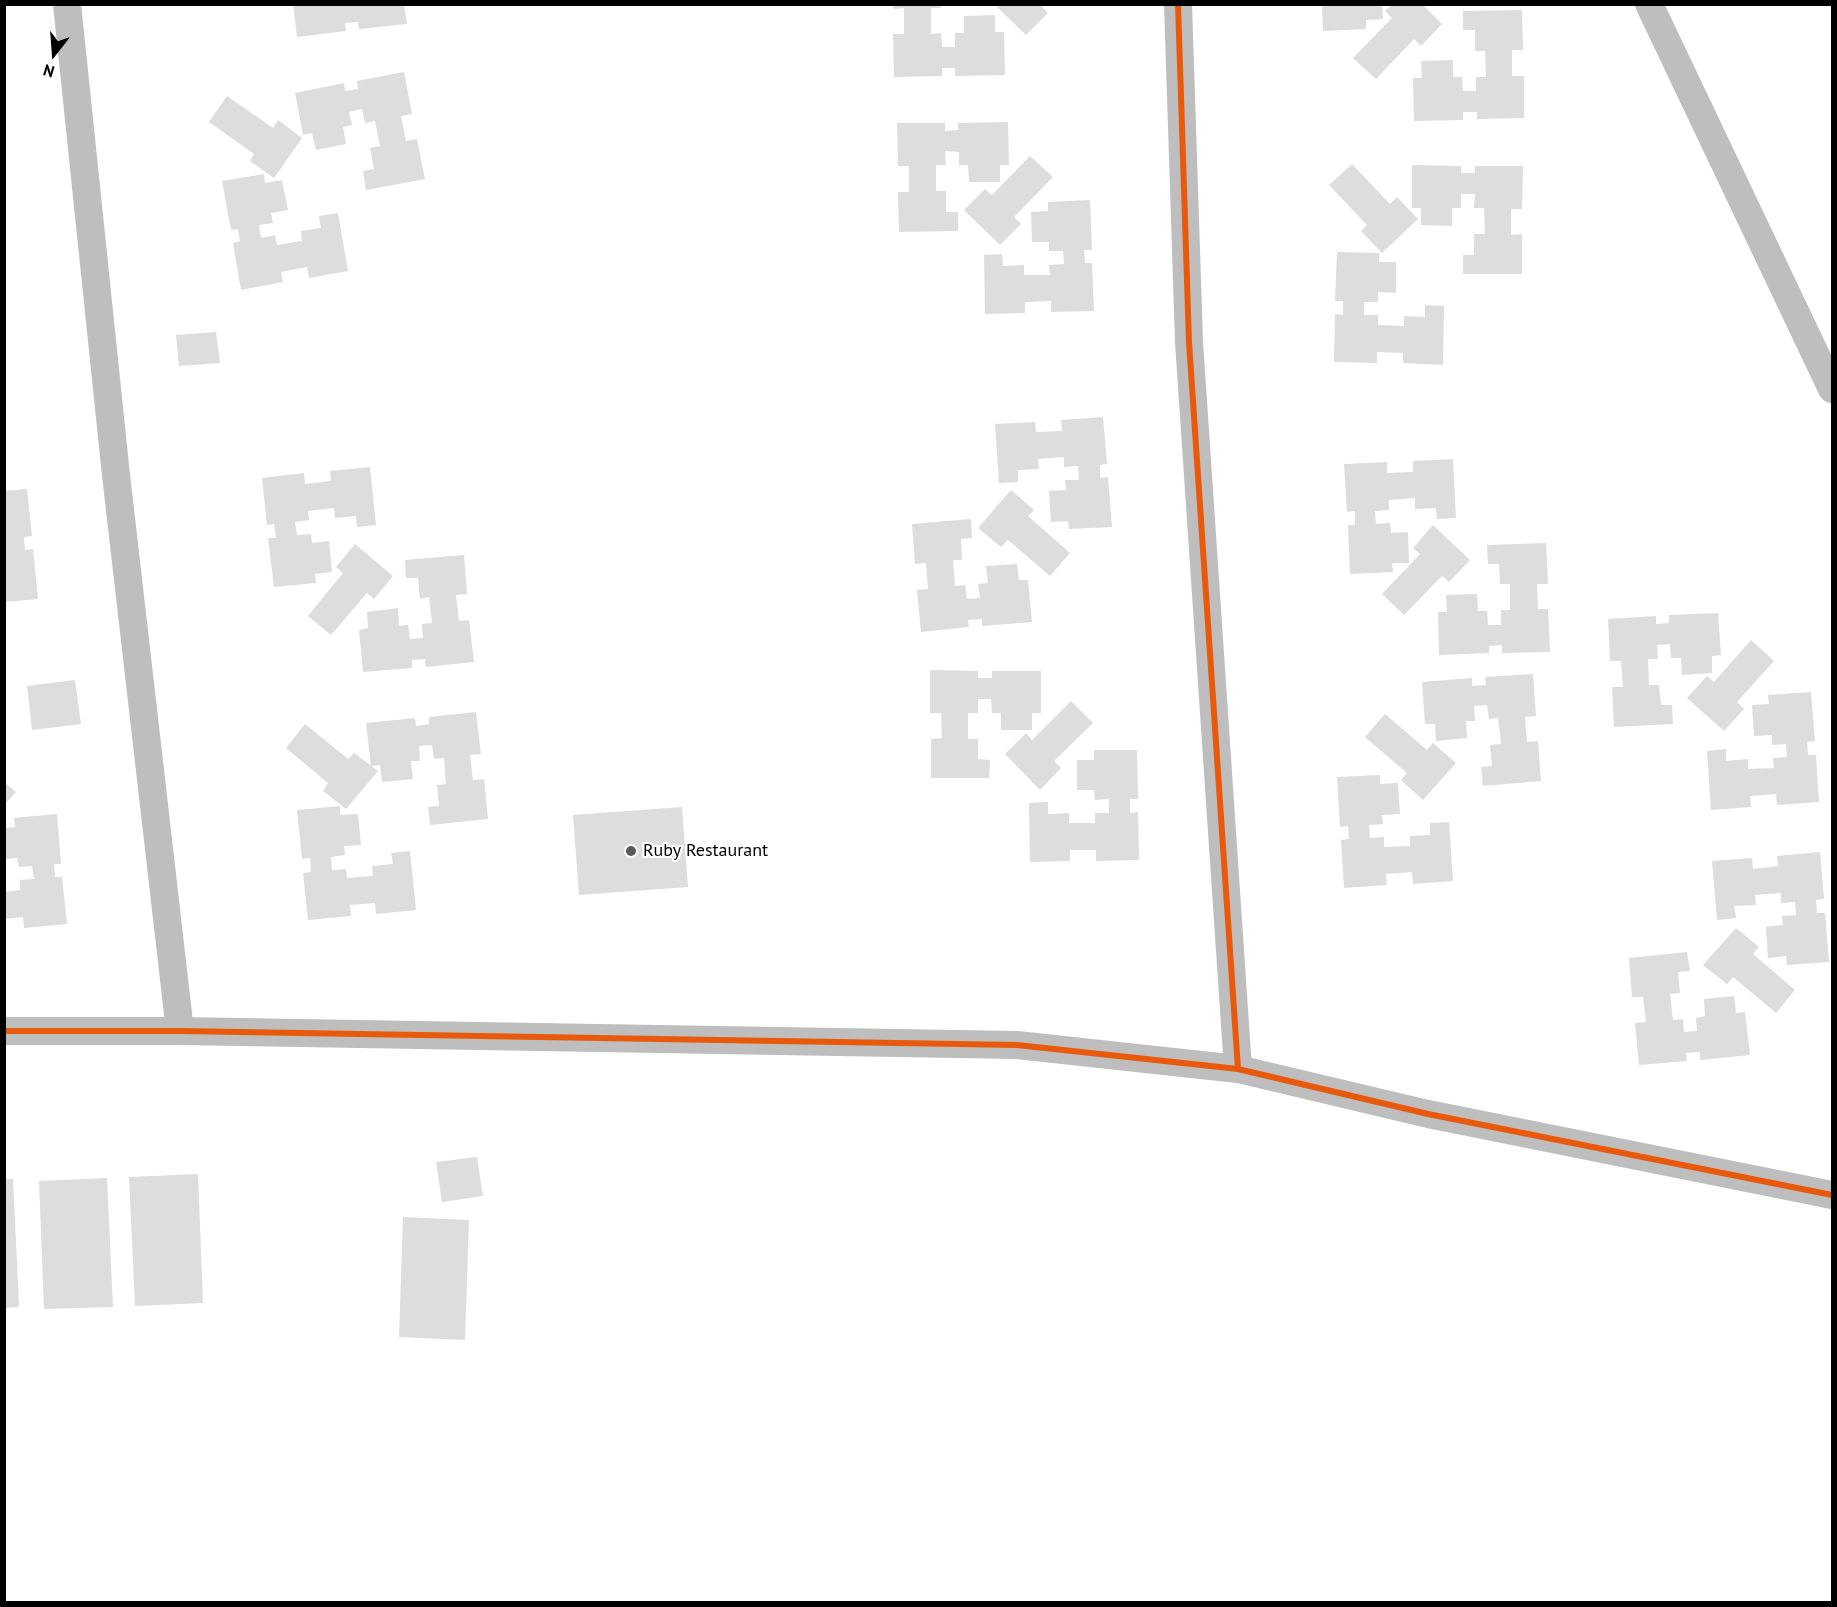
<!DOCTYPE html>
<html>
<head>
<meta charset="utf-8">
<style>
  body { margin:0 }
  #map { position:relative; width:1837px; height:1607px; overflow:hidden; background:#fff; font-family:"PT Sans",sans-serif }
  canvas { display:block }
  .frame { position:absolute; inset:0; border:6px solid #000; pointer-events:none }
  .north { position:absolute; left:24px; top:24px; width:60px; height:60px; -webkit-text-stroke:4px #fff; paint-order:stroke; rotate:197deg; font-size:16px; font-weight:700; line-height:24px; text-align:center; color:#000 }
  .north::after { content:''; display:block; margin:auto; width:21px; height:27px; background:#000; clip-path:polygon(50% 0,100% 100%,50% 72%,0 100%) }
</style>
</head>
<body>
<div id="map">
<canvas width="1837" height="1607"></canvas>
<div class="frame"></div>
<div class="north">N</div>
</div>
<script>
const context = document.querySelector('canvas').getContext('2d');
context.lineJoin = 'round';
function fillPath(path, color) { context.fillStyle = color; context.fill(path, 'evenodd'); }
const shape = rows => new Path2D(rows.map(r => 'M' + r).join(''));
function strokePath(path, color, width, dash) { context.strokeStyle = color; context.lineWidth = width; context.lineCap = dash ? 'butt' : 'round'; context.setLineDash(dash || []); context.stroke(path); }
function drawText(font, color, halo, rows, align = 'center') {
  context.font = font + ' "PT Sans",sans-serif'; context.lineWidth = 4.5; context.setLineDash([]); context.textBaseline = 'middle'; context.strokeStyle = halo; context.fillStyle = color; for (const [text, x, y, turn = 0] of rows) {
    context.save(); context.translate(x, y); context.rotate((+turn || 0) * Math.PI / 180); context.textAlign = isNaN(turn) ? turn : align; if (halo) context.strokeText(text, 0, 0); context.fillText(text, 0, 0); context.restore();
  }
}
const building = shape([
  [293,4,404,4,407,24,359,29,358,22,345,23,346,31,297,37],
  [893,4,941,4,941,8,931,8,931,34,941,33,942,47,955,47,955,33,964,33,964,16,995,15,995,32,1004,32,1005,75,955,76,955,68,942,68,942,76,894,77,893,34,904,34,904,8,893,9],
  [1322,4,1382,4,1383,19,1366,20,1366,29,1323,31],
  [1392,4,1422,4,1442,24,1421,46,1414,39,1376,79,1353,58,1392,18,1385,11],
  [995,5,1040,5,1048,13,1026,35],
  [1522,10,1523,50,1512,50,1512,76,1524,76,1524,118,1477,119,1477,112,1463,112,1463,120,1414,121,1413,78,1422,78,1421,61,1453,60,1453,77,1462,77,1463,91,1476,91,1476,77,1486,77,1485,51,1475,51,1475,30,1463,30,1463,11],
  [404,72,412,114,401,116,406,141,417,139,425,179,366,190,363,171,374,169,370,148,380,146,375,121,365,123,362,109,349,112,352,125,343,127,346,144,316,150,312,133,303,135,295,93,344,83,345,91,358,89,357,81],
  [227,96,273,128,278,120,302,138,274,178,250,161,254,154,209,122],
  [1008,122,1009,165,1000,165,1000,182,969,182,968,165,959,165,959,152,945,151,946,165,936,165,936,191,946,191,946,212,958,212,958,231,899,232,898,192,909,192,909,166,898,166,897,123,945,123,945,131,958,130,958,123],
  [1030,156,1053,177,1014,217,1021,224,1000,245,964,210,985,189,992,195],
  [1352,164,1390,204,1397,197,1418,219,1382,253,1361,231,1367,225,1329,185],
  [1412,165,1461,166,1461,173,1475,173,1475,166,1523,166,1522,209,1511,209,1511,235,1522,234,1522,274,1463,274,1463,255,1474,255,1474,234,1485,234,1484,208,1474,208,1475,194,1461,194,1461,208,1452,208,1452,226,1421,225,1421,208,1412,208],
  [264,174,265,183,282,180,288,210,271,213,273,223,259,225,261,238,275,235,277,245,302,241,301,231,321,228,319,216,338,213,348,271,309,278,307,267,281,272,283,282,241,290,233,243,240,241,238,229,231,230,222,181],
  [1090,200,1092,250,1084,250,1085,263,1092,263,1094,311,1051,312,1051,301,1025,302,1025,313,985,314,984,255,1002,254,1003,266,1024,265,1024,275,1050,275,1049,265,1064,264,1063,251,1049,251,1049,242,1032,242,1031,212,1048,211,1048,202],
  [1337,252,1379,253,1379,262,1396,262,1396,293,1378,292,1378,302,1364,302,1364,315,1378,315,1378,325,1404,326,1404,316,1425,317,1425,305,1444,306,1443,365,1403,363,1403,353,1377,352,1377,363,1334,362,1335,314,1343,315,1343,301,1335,301],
  [216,332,220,363,179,366,176,335],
  [1103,417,1107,464,1100,465,1100,478,1108,477,1112,527,1069,529,1068,521,1051,522,1049,491,1066,490,1065,480,1079,480,1078,466,1064,467,1064,457,1038,459,1039,469,1018,470,1018,482,999,483,995,424,1035,422,1036,432,1062,431,1061,420],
  [1453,459,1456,518,1437,519,1436,508,1415,509,1415,498,1389,500,1389,510,1375,511,1376,524,1390,523,1391,533,1408,532,1409,563,1392,563,1393,572,1350,574,1348,525,1355,525,1355,511,1347,512,1344,464,1387,462,1387,473,1413,472,1413,461],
  [370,467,376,525,357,527,356,516,335,518,334,508,308,511,309,520,295,522,297,535,311,534,312,543,329,541,332,572,315,574,316,583,274,587,268,538,276,538,274,524,267,525,262,478,304,473,305,484,331,481,330,471],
  [27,489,32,536,24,537,25,550,33,549,38,599,4,602,4,491],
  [1011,490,1034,510,1028,516,1070,553,1050,576,1008,540,1001,547,978,528],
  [971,519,972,538,961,539,962,560,953,560,955,586,965,585,967,599,980,598,978,584,988,583,986,566,1017,564,1019,580,1028,580,1032,622,982,626,982,619,968,620,969,627,921,632,917,590,928,589,926,563,915,564,912,524],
  [1433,525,1470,560,1449,582,1442,576,1404,615,1382,594,1420,554,1413,548],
  [1546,543,1548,584,1537,584,1538,609,1548,609,1550,652,1502,653,1502,645,1489,646,1489,653,1439,655,1438,612,1447,612,1446,595,1477,594,1478,611,1487,611,1488,625,1501,625,1501,610,1510,610,1510,584,1500,584,1499,564,1488,564,1487,545],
  [355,544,393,576,374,599,367,593,331,635,308,616,343,573,336,567],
  [464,555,467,594,456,595,459,621,469,620,474,662,426,667,425,659,412,660,412,668,363,672,359,630,368,628,367,612,398,608,399,626,408,625,410,639,423,638,422,624,432,623,429,597,420,599,418,578,406,578,405,560],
  [1718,613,1721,655,1712,656,1712,673,1682,675,1681,658,1671,658,1670,644,1657,645,1658,659,1648,659,1649,685,1659,685,1661,705,1672,705,1673,724,1614,727,1612,687,1623,687,1621,661,1610,661,1608,619,1656,616,1656,624,1669,623,1669,615],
  [1751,640,1774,661,1737,702,1744,709,1724,731,1687,698,1707,676,1714,682],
  [930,670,978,671,978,678,992,678,992,671,1041,671,1041,713,1032,713,1032,730,1001,730,1001,713,992,713,991,699,978,699,978,713,968,713,968,739,978,739,978,759,990,760,989,778,931,778,931,739,942,738,941,713,930,713],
  [1533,674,1536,716,1525,717,1527,742,1538,741,1541,781,1483,786,1481,767,1492,766,1490,745,1501,744,1498,718,1489,719,1487,705,1474,706,1475,721,1466,721,1467,738,1436,741,1435,724,1425,724,1422,682,1472,678,1472,686,1486,685,1485,677],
  [75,680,81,724,32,730,27,686],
  [1811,692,1815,741,1807,742,1808,755,1816,755,1819,802,1777,805,1776,794,1750,796,1751,807,1711,810,1707,751,1726,749,1726,761,1748,759,1748,769,1774,768,1773,758,1787,757,1786,744,1772,745,1772,735,1754,736,1752,705,1769,704,1768,695],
  [1071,701,1093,723,1054,761,1061,768,1040,790,1005,754,1026,733,1032,740],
  [476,712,481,754,470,755,473,780,484,779,488,819,430,825,428,807,439,806,437,785,446,784,444,758,434,759,432,745,419,746,420,761,411,761,413,779,382,782,380,765,371,766,366,723,415,718,416,726,429,724,429,717],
  [1385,714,1427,750,1433,743,1456,763,1423,800,1401,780,1407,773,1365,737],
  [305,724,348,759,354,753,378,771,346,809,323,791,328,783,286,748],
  [1094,750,1137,750,1138,799,1130,799,1130,813,1138,812,1139,860,1096,861,1096,850,1070,850,1070,861,1030,862,1029,803,1048,802,1048,814,1069,813,1069,823,1095,823,1095,813,1109,813,1109,799,1095,800,1094,790,1077,790,1077,760,1094,760],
  [1380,775,1380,784,1398,783,1400,814,1382,815,1383,824,1369,825,1370,838,1384,837,1384,847,1410,846,1410,836,1430,835,1430,823,1449,822,1453,881,1413,884,1412,872,1386,874,1387,885,1344,888,1341,840,1349,839,1348,826,1340,827,1337,777],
  [4,782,16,792,4,805],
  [340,806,340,815,358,814,361,845,344,846,345,855,331,857,332,870,346,869,347,878,373,876,372,866,393,864,391,853,410,851,416,910,376,914,375,903,350,905,351,916,308,920,303,873,311,872,310,858,302,859,297,810],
  [682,807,688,887,579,895,573,815],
  [57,814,61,864,54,864,55,877,62,877,67,924,24,928,23,917,4,919,4,892,20,890,20,880,34,879,32,866,19,867,17,858,4,859,4,828,15,827,14,818],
  [1820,852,1824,899,1816,900,1817,913,1825,913,1829,962,1787,965,1786,956,1768,958,1766,927,1783,925,1782,916,1796,915,1795,902,1781,903,1781,893,1755,895,1756,905,1734,906,1736,918,1717,920,1712,861,1752,858,1753,869,1778,866,1777,856],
  [1736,928,1759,947,1753,954,1795,990,1776,1013,1733,977,1727,984,1703,965],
  [1687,952,1690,971,1678,972,1680,993,1670,994,1673,1020,1683,1019,1684,1032,1697,1031,1696,1018,1705,1016,1704,999,1734,996,1736,1013,1745,1012,1750,1055,1700,1060,1700,1052,1686,1053,1687,1061,1639,1065,1635,1023,1646,1022,1643,997,1632,997,1629,958],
  [477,1157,483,1196,442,1202,436,1162],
  [198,1174,203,1303,135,1306,129,1177],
  [107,1178,113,1307,44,1309,39,1181],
  [4,1179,13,1179,19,1307,4,1308],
  [403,1217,469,1220,465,1340,399,1337]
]);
const street = shape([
  [67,4,116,475,180,1031],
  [1178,4,1189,342,1238,1069],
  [1649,4,1832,389],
  [4,1031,180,1031,1017,1045,1238,1069,1428,1114,1832,1195]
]);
const cycleway = shape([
  [1178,4,1189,342,1238,1069],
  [4,1031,180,1031,1017,1045,1238,1069,1428,1114,1832,1195]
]);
const markers = [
  [631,851,6,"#595959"]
];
const poiNames = [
  ["Ruby Restaurant",643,851]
];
fillPath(building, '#ddd');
strokePath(street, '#bebebe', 28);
strokePath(cycleway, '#e8590c', 6);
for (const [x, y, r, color] of markers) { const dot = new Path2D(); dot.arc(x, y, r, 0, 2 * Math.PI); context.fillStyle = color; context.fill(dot); strokePath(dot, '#fff', 2); }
drawText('18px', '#000', '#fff', poiNames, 'left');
</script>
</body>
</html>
